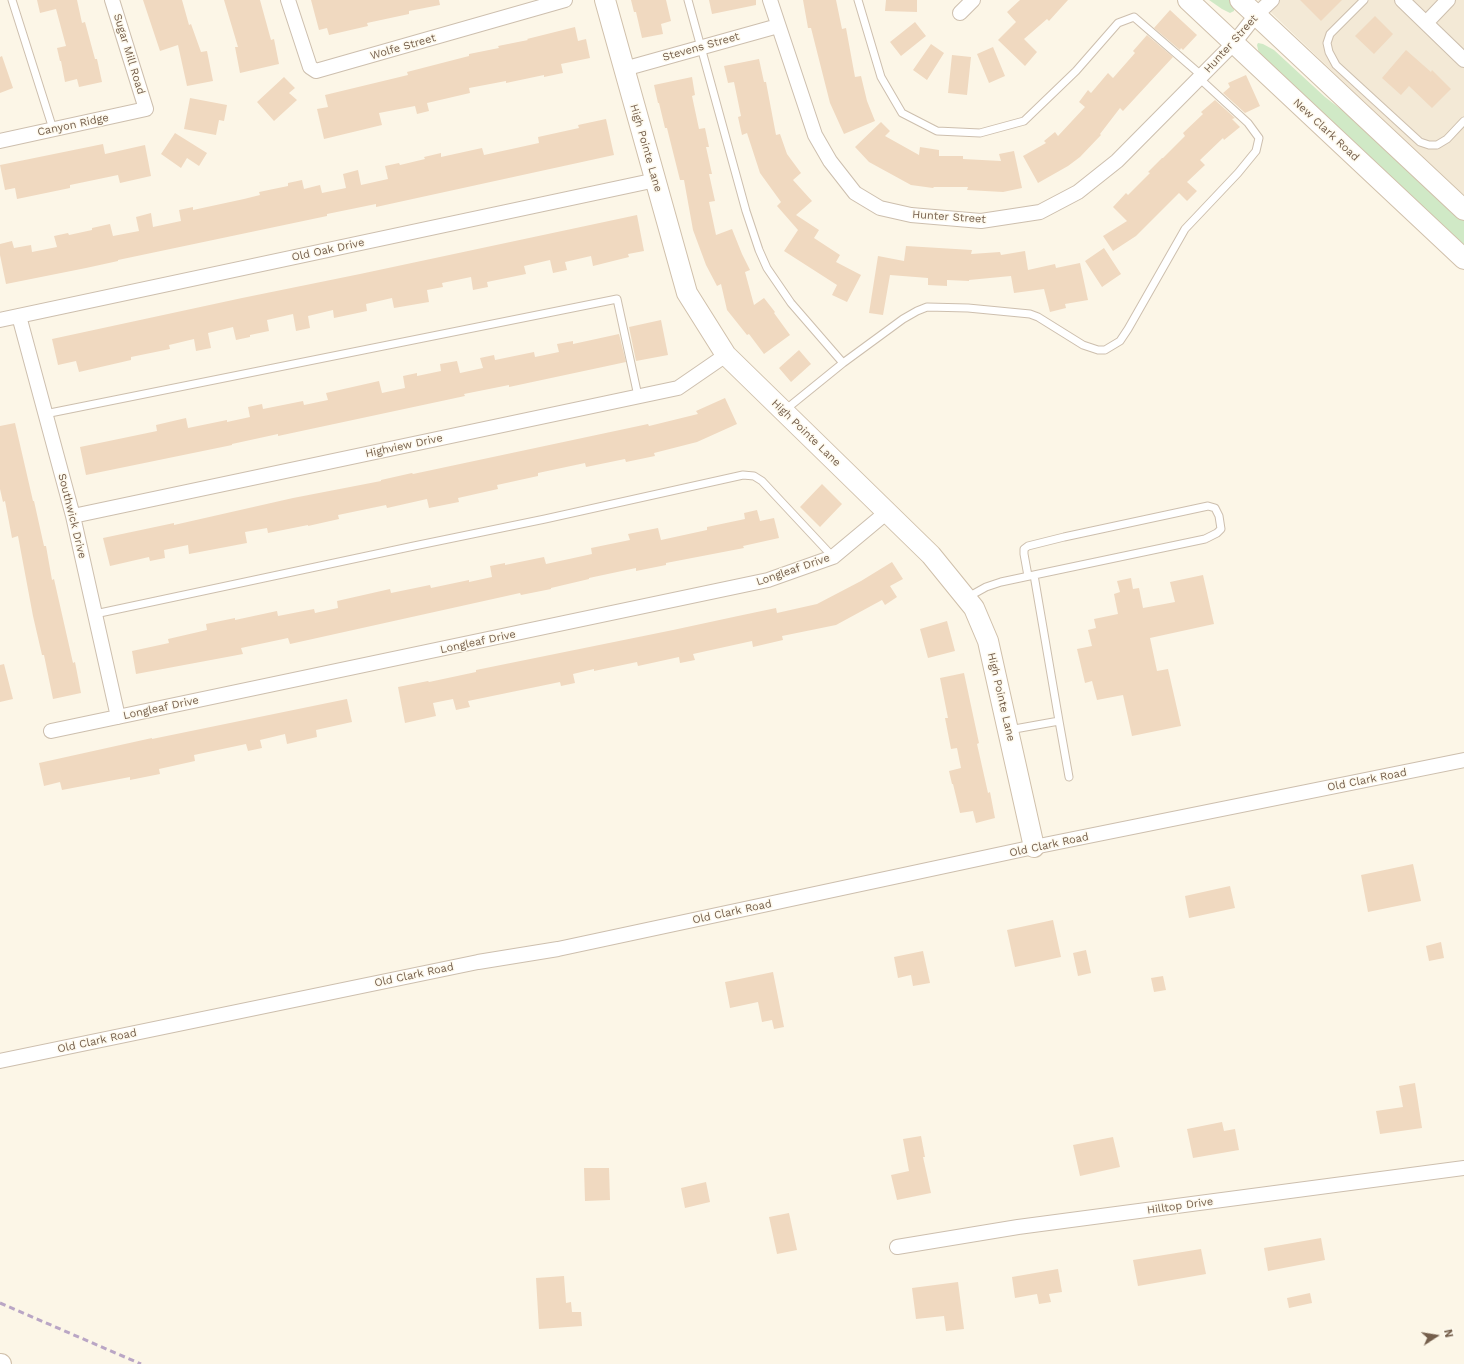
<!DOCTYPE html>
<html>
<head>
<meta charset="utf-8">
<style>
  body { margin:0 }
  #map { position:relative; width:1464px; height:1364px; overflow:hidden; background:#fcf6e7; font-family:"Work Sans",sans-serif }
  canvas { display:block }
  .north { position:absolute; left:1416px; top:1316px; width:40px; height:40px; -webkit-text-stroke:3px #fefaee; paint-order:stroke; rotate:78deg; font-size:11px; font-weight:700; line-height:16px; text-align:center; color:#755f4c }
  .north::after { content:''; display:block; margin:auto; width:14px; height:18px; background:#755f4c; clip-path:polygon(50% 0,100% 100%,50% 72%,0 100%) }
</style>
</head>
<body>
<div id="map">
<canvas width="1464" height="1364"></canvas>
<div class="north">N</div>
</div>
<script>
const context = document.querySelector('canvas').getContext('2d');
context.lineJoin = 'round';
function fillPath(path, color) { context.fillStyle = color; context.fill(path, 'evenodd'); }
const shape = rows => new Path2D(rows.map(r => 'M' + r).join(''));
function strokePath(path, color, width, dash) { context.strokeStyle = color; context.lineWidth = width; context.lineCap = dash ? 'butt' : 'round'; context.setLineDash(dash || []); context.stroke(path); }
function drawText(font, color, halo, rows, align = 'center') {
  context.font = font + ' "Work Sans",sans-serif'; context.lineWidth = 3; context.setLineDash([]); context.textBaseline = 'middle'; context.strokeStyle = halo; context.fillStyle = color; for (const [text, x, y, turn = 0] of rows) {
    context.save(); context.translate(x, y); context.rotate((+turn || 0) * Math.PI / 180); context.textAlign = isNaN(turn) ? turn : align; if (halo) context.strokeText(text, 0, 0); context.fillText(text, 0, 0); context.restore();
  }
}
const residential = shape([
  [1258,0,1464,0,1464,197]
]);
const green = shape([
  [1209,0,1229,0,1234,9,1234,11,1230,13,1222,9],
  [1258,43,1263,44,1274,50,1325,97,1351,117,1412,170,1464,220,1464,250,1259,54,1257,45]
]);
const building = shape([
  [37,0,77,0,82,23,85,22,95,59,97,59,102,82,79,87,77,79,65,82,61,61,60,61,57,48,66,46,56,9,40,13],
  [143,0,182,0,189,25,191,24,201,52,207,51,213,81,187,86,178,45,160,51],
  [224,0,260,0,271,40,274,39,279,64,240,73,235,47,238,47],
  [311,0,439,0,440,5,409,11,409,14,367,23,368,26,329,35,327,28,319,30],
  [631,0,666,0,671,21,661,24,663,34,642,38,636,12,634,12],
  [709,0,756,0,756,5,712,14],
  [803,0,836,0,842,29,846,28,855,77,861,76,867,101,875,121,844,134,830,103,811,28,808,28],
  [886,0,917,0,917,12,885,11],
  [1020,0,1068,0,1049,21,1047,19,1024,39,1037,52,1025,66,998,40,1016,22,1007,12],
  [1300,0,1342,0,1321,21],
  [1170,10,1197,35,1183,50,1181,48,1180,50,1154,28],
  [1375,16,1393,34,1374,54,1355,36],
  [915,22,926,36,901,56,890,42],
  [575,27,578,41,586,39,590,58,561,64,563,73,544,77,544,75,506,83,506,81,469,88,470,93,427,103,429,111,417,114,415,106,379,113,382,125,324,139,317,109,328,107,325,95,408,75,407,72,469,56,469,54,499,48,498,46,528,40,527,39],
  [1147,35,1173,57,1123,111,1120,108,1100,134,1101,135,1080,157,1068,166,1038,183,1023,156,1046,143,1044,141,1055,132,1058,136,1085,107,1079,102,1088,90,1091,93,1108,73,1113,78,1135,53,1133,51],
  [931,44,944,53,927,80,913,70],
  [993,47,1005,76,989,83,977,54],
  [1406,50,1431,72,1432,70,1451,89,1432,108,1409,86,1401,95,1382,78],
  [952,55,971,57,967,95,948,93],
  [2,56,13,88,0,93,0,57],
  [759,59,764,82,766,82,776,135,780,134,787,154,801,173,793,180,812,201,796,215,819,230,814,238,840,255,836,262,861,275,847,302,832,295,837,285,784,251,798,230,777,206,781,202,760,173,747,133,742,135,738,117,741,116,734,82,728,83,724,66],
  [1246,75,1260,106,1245,113,1223,93,1230,87,1228,83],
  [284,77,295,88,289,93,297,100,274,121,257,102],
  [692,77,695,95,692,96,699,129,705,128,709,147,706,147,712,174,709,174,715,201,709,202,716,235,732,229,742,254,750,270,745,272,754,305,764,298,775,312,774,313,790,335,764,354,749,334,747,335,727,310,721,284,717,286,706,265,693,230,684,180,680,180,667,128,665,128,659,103,658,103,654,85],
  [190,98,227,105,224,121,219,120,216,135,184,129],
  [1215,100,1235,118,1232,119,1240,127,1224,140,1223,138,1200,160,1205,165,1187,182,1197,191,1187,201,1179,193,1136,236,1113,251,1103,236,1127,221,1113,207,1126,193,1128,195,1150,173,1148,172,1162,158,1163,158,1185,136,1183,133,1203,114,1201,112],
  [606,119,614,155,376,207,376,204,327,214,327,216,118,260,118,261,86,268,6,284,0,255,0,244,12,241,14,248,31,245,32,252,57,247,54,236,68,233,69,235,92,230,92,228,110,224,113,236,139,231,136,217,151,213,153,227,181,221,179,210,193,207,193,210,244,199,260,195,259,192,288,186,288,183,302,180,304,189,320,185,322,193,346,188,343,174,358,170,361,185,388,179,385,166,399,163,400,165,425,159,424,157,441,153,441,157,482,148,484,155,539,143,538,137,579,128,578,125],
  [881,122,890,131,885,136,919,155,920,147,939,150,939,156,963,156,963,159,1001,161,999,154,1014,151,1022,188,1003,192,967,190,968,187,934,187,933,188,911,185,869,162,855,147],
  [175,133,207,153,199,166,187,158,181,168,161,154],
  [103,144,105,154,145,145,151,176,120,183,118,175,70,185,70,188,17,199,15,188,5,190,0,165],
  [637,215,644,251,628,254,629,257,593,266,591,256,565,262,567,270,553,273,550,260,524,266,526,274,487,282,488,287,473,290,471,277,442,283,443,287,427,290,429,302,394,308,392,298,366,304,367,311,334,318,333,310,308,316,310,328,296,331,293,314,267,320,269,331,250,335,250,337,236,340,233,327,208,333,211,348,196,351,194,339,169,345,170,349,131,357,131,360,79,372,76,361,58,365,52,339,242,298,360,274],
  [906,246,972,250,971,254,1000,252,1001,255,1025,251,1028,270,1055,264,1056,268,1080,263,1088,300,1065,304,1066,308,1050,312,1044,289,1014,293,1011,276,969,280,969,281,947,280,947,286,928,285,928,278,890,275,883,315,869,313,878,256,904,261],
  [1104,248,1121,274,1102,287,1085,261],
  [661,320,668,355,636,361,629,327],
  [619,334,626,362,509,387,509,385,464,394,465,396,278,436,278,434,232,444,232,445,86,475,80,447,157,431,156,425,186,418,188,428,227,420,227,422,250,417,248,407,262,404,263,409,303,401,304,405,328,400,326,393,379,381,382,393,405,388,403,376,417,373,417,376,441,371,440,364,457,361,460,373,483,368,480,358,494,355,495,360,534,352,535,357,559,352,557,344,573,341,573,344],
  [799,350,811,364,791,382,779,368],
  [725,398,737,424,697,442,654,453,655,456,626,462,625,459,586,467,585,463,538,473,538,476,497,485,498,489,458,498,459,502,429,508,427,499,387,508,386,505,338,515,339,519,308,526,308,525,268,533,267,528,245,532,247,543,189,554,188,545,164,550,165,558,150,561,149,557,110,566,103,538,174,523,174,525,293,498,381,481,381,480,412,473,413,474,648,424,649,426,698,414,696,411],
  [15,423,33,501,34,501,44,546,46,546,52,580,54,579,73,663,75,662,81,693,53,699,44,655,42,655,33,616,18,536,12,538,5,501,3,502,0,489,0,426],
  [822,484,842,504,820,527,800,507],
  [757,510,760,521,774,518,779,538,743,546,744,548,666,563,666,565,636,571,636,568,589,578,589,579,551,588,551,589,521,595,520,593,290,644,288,638,241,648,243,654,136,674,132,651,169,643,168,639,207,630,206,624,235,618,235,620,277,611,278,616,314,609,315,613,338,608,337,601,390,589,391,593,430,585,431,588,469,580,469,582,492,577,490,566,505,563,505,565,544,557,546,564,592,554,591,548,630,540,628,534,658,528,661,540,707,530,707,527,745,519,744,513],
  [892,562,903,579,890,586,897,597,885,605,882,600,836,625,782,636,783,640,753,647,752,641,693,654,695,660,680,663,679,657,638,666,637,662,594,671,594,669,573,674,575,683,561,686,560,682,468,701,470,707,456,710,453,699,433,703,436,716,405,723,398,687,428,681,429,682,476,672,476,670,673,630,738,616,776,608,777,613,817,604,861,581],
  [1203,575,1214,624,1150,638,1157,671,1168,669,1181,726,1132,736,1123,695,1097,700,1092,681,1085,683,1077,649,1092,646,1088,630,1096,628,1094,619,1118,614,1114,594,1120,592,1117,581,1131,578,1133,589,1139,588,1143,608,1175,602,1170,582],
  [947,621,955,651,928,658,920,629],
  [4,664,13,699,0,702,0,665],
  [964,673,979,743,977,744,988,793,990,792,995,818,976,823,973,811,960,813,953,784,952,784,949,771,961,768,957,748,951,749,945,718,948,718,940,678],
  [347,699,352,722,316,730,317,737,287,744,285,734,260,740,262,748,248,751,246,744,194,755,195,761,159,769,160,774,130,780,130,777,62,790,60,782,44,786,39,763,152,738,152,739],
  [1413,864,1421,901,1368,912,1361,875],
  [1230,886,1235,908,1189,918,1185,896],
  [1053,920,1061,957,1015,967,1007,930],
  [1441,942,1444,958,1429,961,1426,946],
  [1086,950,1091,973,1078,976,1073,953],
  [923,951,930,983,913,986,911,975,898,978,894,957],
  [773,972,784,1027,774,1029,772,1020,762,1022,758,1002,730,1008,725,982],
  [1163,976,1166,990,1154,992,1151,978],
  [1415,1083,1422,1128,1380,1134,1376,1111,1403,1107,1399,1086],
  [1222,1122,1224,1131,1235,1129,1239,1150,1193,1158,1187,1129],
  [921,1136,925,1157,923,1157,931,1193,897,1200,891,1175,909,1171,903,1139],
  [1113,1137,1120,1167,1080,1176,1073,1145],
  [584,1168,609,1168,610,1200,585,1201],
  [706,1182,710,1202,685,1208,681,1188],
  [789,1213,797,1250,777,1254,769,1217],
  [1321,1238,1325,1260,1268,1271,1264,1248],
  [1201,1249,1206,1274,1138,1286,1133,1260],
  [1058,1269,1062,1292,1049,1294,1051,1302,1039,1304,1037,1294,1015,1298,1012,1277],
  [564,1276,566,1303,571,1302,572,1312,581,1312,582,1326,539,1329,536,1278],
  [958,1282,964,1329,946,1331,944,1316,916,1319,912,1288],
  [1310,1293,1312,1303,1289,1308,1287,1298]
]);
const lane = shape([
  [12,0,53,129],
  [688,0,746,211,759,250,767,268,791,303,843,363,903,319,917,311,927,307,968,308,1030,314,1038,317,1083,345,1098,350,1105,350,1120,341,1128,329,1185,229,1238,173,1256,151,1259,138,1248,123,1199,78],
  [858,0,881,77,902,113,937,131,980,133,1024,121,1076,71,1118,23,1134,17,1201,75],
  [1364,0,1330,34,1327,43,1329,52,1336,65,1420,142,1429,145,1437,145,1447,139,1464,121],
  [785,410,843,363],
  [45,414,617,299,638,396],
  [1028,576,1024,554,1024,549,1028,546,1064,537,1208,506,1215,508,1219,516,1221,529,1217,533,1205,539,1034,575],
  [968,597,986,587,1001,582,1034,575,1059,721],
  [95,614,414,546,545,519,743,475,754,476,762,481,833,557],
  [1009,730,1059,721,1069,777]
]);
const street = shape([
  [288,0,310,67,316,71,565,0],
  [770,0,815,135,830,161,855,193,880,208,911,215,981,221,1040,212,1078,192,1117,161,1234,43,1256,15,1272,0],
  [1402,0,1464,60],
  [960,13,973,0],
  [1426,23,1448,0],
  [624,69,778,26],
  [0,141,146,109,112,0],
  [19,316,73,516,118,717],
  [0,320,656,180],
  [73,516,678,388,726,355],
  [51,731,768,580,833,557,887,512],
  [0,1061,478,962,558,949,1034,847,1464,760],
  [897,1247,1018,1227,1464,1168]
]);
const secondary = shape([
  [605,0,687,293,726,355,931,555,974,608,988,641,1034,847],
  [1188,0,1464,259],
  [1240,0,1464,210],
  [0,1364,1,1364]
]);
const rail = shape([
  [0,1303,141,1364]
]);
const streetNames = [
  ["Hunter Street",1231,44,-48],
  ["Wolfe Street",403,47,-16],
  ["Stevens Street",701,47,-16],
  ["Sugar Mill Road",129,54,73],
  ["Canyon Ridge",73,125,-12],
  ["New Clark Road",1326,130,43],
  ["High Pointe Lane",646,148,74],
  ["Hunter Street",949,217,4],
  ["Old Oak Drive",328,250,-12],
  ["High Pointe Lane",806,433,44],
  ["Highview Drive",404,446,-12],
  ["Southwick Drive",72,516,76],
  ["Longleaf Drive",793,570,-19],
  ["Longleaf Drive",478,642,-12],
  ["High Pointe Lane",1001,697,77],
  ["Longleaf Drive",161,708,-12],
  ["Old Clark Road",1367,780,-11],
  ["Old Clark Road",1049,845,-12],
  ["Old Clark Road",732,912,-12],
  ["Old Clark Road",414,975,-12],
  ["Old Clark Road",97,1041,-12],
  ["Hilltop Drive",1180,1206,-8]
];
fillPath(residential, '#f3e9d6');
fillPath(green, '#d0e9c6');
fillPath(building, '#f0d9c0');
strokePath(lane, '#cdbfae', 9);
strokePath(street, '#cdbfae', 16);
strokePath(secondary, '#d0c0ab', 22);
strokePath(lane, '#fff', 7);
strokePath(street, '#fff', 14);
strokePath(secondary, '#fff', 20);
strokePath(rail, '#baa6c5', 3, [6, 4]);
drawText('11px', '#755f4c', '#fefaee', streetNames);
</script>
</body>
</html>
